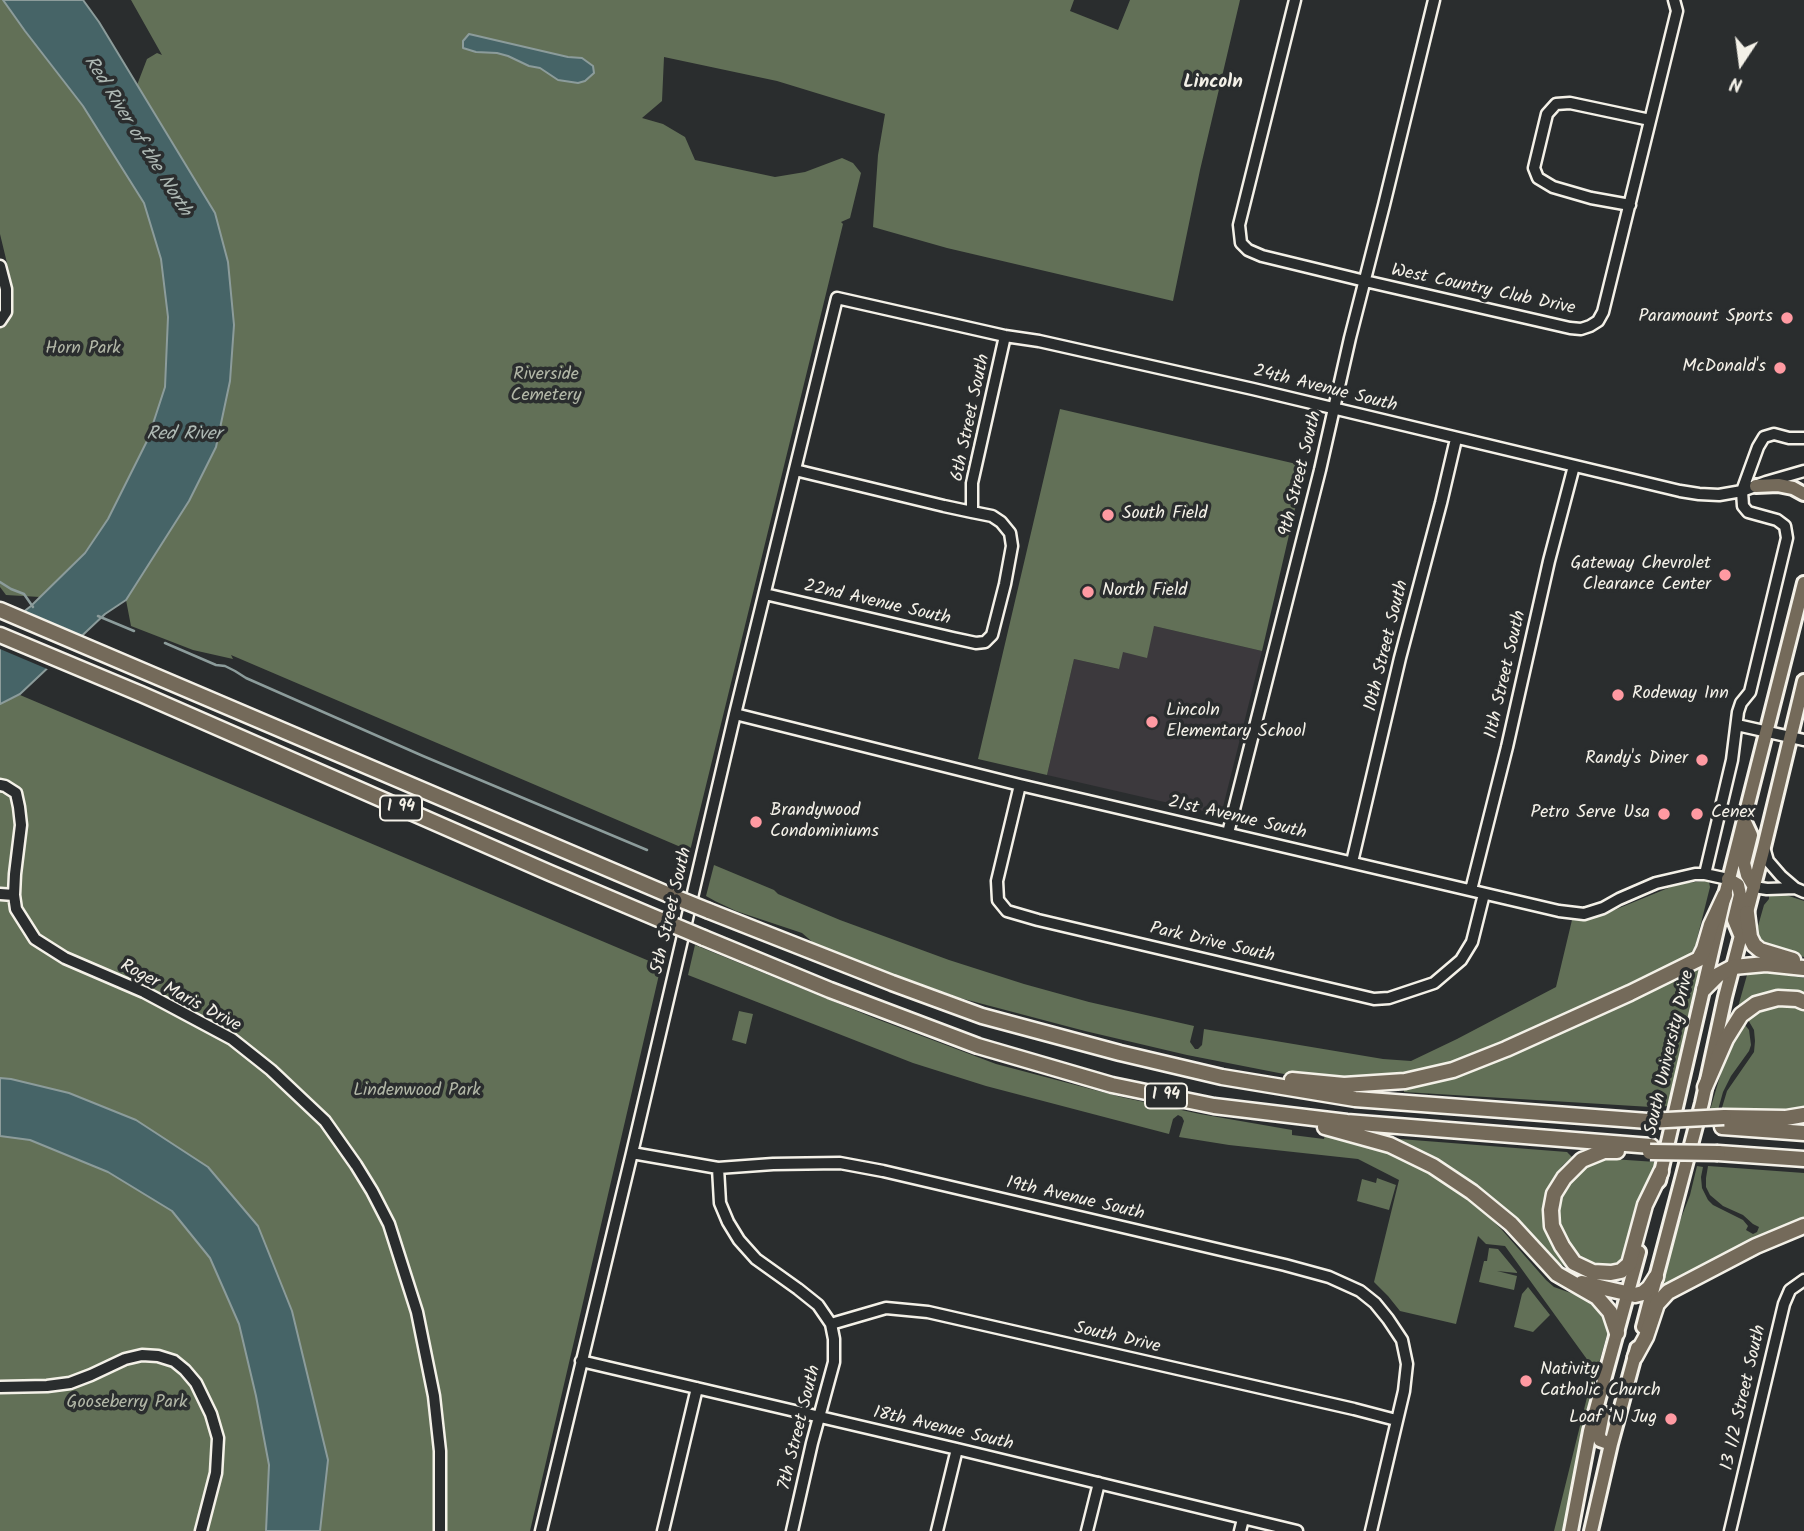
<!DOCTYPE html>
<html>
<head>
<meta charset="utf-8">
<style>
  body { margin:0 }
  #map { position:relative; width:1804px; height:1531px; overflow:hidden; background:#2a2d2e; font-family:Kalam,sans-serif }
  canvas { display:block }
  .north { position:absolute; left:1706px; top:28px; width:70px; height:70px; -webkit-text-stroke:5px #2a2d2e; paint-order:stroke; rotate:193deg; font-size:19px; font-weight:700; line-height:28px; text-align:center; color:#f4f1e8 }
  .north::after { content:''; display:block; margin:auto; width:24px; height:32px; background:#f4f1e8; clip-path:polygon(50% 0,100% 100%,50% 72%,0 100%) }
</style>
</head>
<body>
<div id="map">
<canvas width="1804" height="1531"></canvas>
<div class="north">N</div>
</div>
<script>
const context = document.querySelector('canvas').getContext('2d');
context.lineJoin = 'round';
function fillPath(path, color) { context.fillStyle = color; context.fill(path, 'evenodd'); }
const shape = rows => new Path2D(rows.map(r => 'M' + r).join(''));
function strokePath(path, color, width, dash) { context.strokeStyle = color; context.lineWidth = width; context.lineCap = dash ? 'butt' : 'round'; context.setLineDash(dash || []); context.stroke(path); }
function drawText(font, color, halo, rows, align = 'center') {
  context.font = font + ' Kalam,sans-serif'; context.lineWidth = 7; context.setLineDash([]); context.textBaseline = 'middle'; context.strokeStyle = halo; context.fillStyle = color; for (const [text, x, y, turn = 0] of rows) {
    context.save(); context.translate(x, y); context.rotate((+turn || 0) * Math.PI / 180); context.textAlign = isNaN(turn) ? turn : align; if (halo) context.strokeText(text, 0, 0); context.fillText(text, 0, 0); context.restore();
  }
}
const built = shape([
  [1154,626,1262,651,1221,815,1047,775,1074,659,1118,669,1122,652]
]);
const green = shape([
  [0,0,3,0,25,31,83,106,144,203,161,259,168,317,165,387,148,439,108,519,84,553,40,597,6,595,0,587,0,292,13,288,0,234],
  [131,0,1074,0,1070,11,1118,30,1130,0,1240,0,1200,170,1173,301,947,248,873,227,878,155,885,114,777,81,664,57,662,101,642,118,663,124,685,137,695,160,775,177,805,172,842,158,853,163,861,173,850,218,841,222,843,224,690,851,231,655,233,659,193,650,131,626,126,600,216,447,230,381,234,325,215,213,137,85,147,59,157,53,162,55],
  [1060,409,1305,466,1262,651,1154,626,1147,658,1123,652,1119,669,1074,659,1047,775,978,759],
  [20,695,661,966,530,1531,320,1531,328,1460,292,1311,69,1093,11,1079,0,1078,0,704],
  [714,865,774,890,778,894,840,920,949,960,1024,984,1089,1002,1194,1026,1190,1042,1195,1049,1198,1049,1202,1045,1204,1029,1383,1059,1411,1061,1457,1039,1556,987,1572,920,1586,919,1612,911,1678,884,1704,881,1709,882,1710,887,1696,943,1697,944,1687,959,1525,1036,1468,1060,1406,1076,1346,1081,1284,1074,1187,1055,1085,1031,960,998,870,966,816,945,802,933,736,911,715,901,706,896],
  [1780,893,1804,901,1804,957,1766,947,1760,943,1762,941,1759,937,1758,926,1764,905,1769,899,1769,896],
  [695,945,874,1018,996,1064,1121,1097,1200,1114,1292,1130,1292,1135,1324,1139,1325,1134,1342,1137,1385,1151,1410,1162,1449,1184,1474,1202,1502,1230,1546,1280,1554,1287,1596,1302,1606,1314,1608,1331,1597,1370,1564,1531,1554,1531,1594,1369,1505,1246,1486,1244,1478,1236,1456,1324,1400,1311,1388,1296,1374,1282,1399,1180,1358,1159,1229,1145,1179,1137,1184,1121,1182,1117,1178,1115,1173,1119,1169,1134,986,1086,913,1063,688,975],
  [1702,965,1670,1106,1651,1107,1404,1092,1404,1088,1448,1078,1478,1068],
  [1767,972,1804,978,1804,996,1740,1010,1738,1007,1747,975,1750,973],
  [1786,1004,1804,1009,1804,1107,1771,1112,1721,1111,1727,1091,1754,1052,1755,1041,1754,1030,1747,1018,1772,1005],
  [739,1011,753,1014,746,1044,732,1040],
  [1742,1021,1749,1030,1751,1045,1749,1051,1731,1076,1723,1092,1718,1110,1710,1110,1731,1039],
  [0,1136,30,1140,108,1172,172,1211,210,1258,239,1324,256,1396,269,1465,266,1531,0,1531],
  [1387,1138,1567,1152,1572,1157,1562,1166,1550,1183,1545,1198,1543,1210,1545,1226,1551,1243,1563,1259,1577,1270,1576,1274,1556,1261,1525,1226,1471,1185],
  [1612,1159,1656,1162,1639,1208,1624,1257,1621,1262,1612,1267,1594,1265,1575,1255,1560,1228,1557,1210,1563,1191,1568,1182,1581,1169,1597,1161],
  [1697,1166,1703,1167,1701,1177,1702,1188,1708,1200,1713,1205,1743,1220,1748,1226,1746,1230,1753,1234,1757,1232,1759,1227,1753,1224,1743,1215,1723,1206,1710,1195,1706,1187,1706,1178,1708,1166,1804,1173,1804,1217,1780,1227,1656,1298,1669,1249,1690,1195],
  [1377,1178,1396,1185,1389,1210,1357,1201,1362,1179,1376,1183],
  [1489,1248,1498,1249,1517,1272,1517,1273,1497,1271,1517,1276,1514,1290,1479,1282,1484,1261,1487,1261],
  [1528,1287,1550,1315,1533,1332,1514,1327,1522,1294]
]);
const water = shape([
  [3,0,83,0,99,22,215,213,228,262,234,325,230,381,216,447,189,501,126,600,105,614,20,694,0,704,0,630,31,606,85,553,108,519,148,439,165,387,168,317,161,259,144,203,83,106,25,31,3,0],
  [469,34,568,57,582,58,593,66,594,73,585,81,578,83,558,80,540,68,529,66,508,56,497,53,476,52,463,48,463,41,469,34],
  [0,1078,11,1079,69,1093,136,1120,208,1167,258,1226,292,1311,328,1460,320,1531,266,1531,269,1465,256,1396,239,1324,210,1258,172,1211,108,1172,30,1140,0,1136,0,1078]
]);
const pier = shape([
  [21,609,86,637,52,671,0,649,0,625]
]);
const stream = shape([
  [0,582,11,589,24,594,33,607],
  [98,616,134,631],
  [165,643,216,665,225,666,235,671,246,678,423,756,647,850]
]);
const minor = shape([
  [1295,0,1239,225,1241,243,1248,250,1262,256,1365,281,1570,328,1581,329,1590,326,1598,321,1603,312,1677,11,1674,0],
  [1630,205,1591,198,1553,187,1538,178,1534,168,1547,114,1556,104,1570,103,1650,120],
  [0,266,6,289,6,312,0,321],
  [795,470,944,506,972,512],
  [765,594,953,638,976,643,985,642,992,635,1005,584,1012,546,1010,533,1001,522,992,516,972,512,972,483,1005,336],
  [735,714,1020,785,1559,911,1584,914,1603,908,1619,899,1656,883,1695,874,1705,874,1728,879],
  [1737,725,1804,740],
  [0,785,5,786,16,793,19,807,21,825,15,874,14,895,16,909,35,939,65,958,144,992,232,1039,271,1070,325,1121,356,1165,372,1191,389,1224,417,1312,434,1396,440,1451,440,1531],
  [1020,785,997,881,998,900,1007,911,1038,920,1374,999,1389,998,1434,983,1461,960,1472,942,1484,894],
  [1228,833,1320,470,1350,338,1384,205,1434,0],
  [1764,847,1768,861,1781,876,1795,888,1804,892],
  [1352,862,1400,658,1441,503,1456,439],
  [1705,874,1732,760,1738,712,1741,703,1750,692,1787,538,1785,526,1777,520,1748,512,1743,506,1742,491,1758,447,1764,437,1774,434,1789,438,1804,438],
  [1754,887,1767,889,1795,888],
  [1471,890,1507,747,1549,561,1574,466],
  [0,894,14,895],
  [632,1153,718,1168,773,1164,840,1163,883,1171,1285,1265,1329,1277,1360,1291,1375,1303,1388,1319,1402,1340,1407,1364,1404,1391,1371,1531],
  [718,1168,720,1203,728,1222,739,1240,756,1259,798,1289,818,1305,831,1324,834,1339,834,1362,812,1443,792,1531],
  [831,1324,886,1308,928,1312,1354,1409,1396,1420],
  [581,1361,957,1449,1297,1531],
  [0,1387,47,1386,70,1383,91,1375,125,1359,142,1355,158,1356,174,1361,185,1370,196,1383,211,1414,218,1438,216,1473,201,1531],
  [541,1531,632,1153,735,714,837,298,1005,336,1039,341,1253,389,1680,491,1699,494,1719,495,1742,491,1766,482,1804,471],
  [663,1531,697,1388],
  [937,1531,957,1449],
  [1087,1531,1099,1483],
  [1240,1531,1243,1519],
  [1730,1531,1784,1304,1790,1290,1804,1280]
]);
const major = shape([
  [1756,486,1778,485,1793,488,1804,494],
  [1744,820,1751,835,1744,863,1747,875,1754,887],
  [1728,879,1738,885,1740,895,1734,920,1741,937],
  [1659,1181,1725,895,1804,583],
  [1643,1327,1702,1103,1725,997,1764,847,1804,681],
  [1603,1413,1599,1434,1600,1440,1611,1444],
  [1571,1531,1590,1431,1639,1252],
  [1591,1531,1611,1444,1637,1348]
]);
const highway = shape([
  [0,610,667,894],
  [0,635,141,694,550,873,661,920],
  [709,911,892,983,982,1016,1120,1053,1222,1077,1355,1099,1648,1121],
  [1747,913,1750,937,1754,945,1760,950,1793,960],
  [704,938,830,990,978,1046,1112,1085,1214,1106,1347,1122,1651,1146],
  [1704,989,1718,975,1733,967,1766,964,1804,968],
  [1292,1080,1344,1085,1405,1081,1453,1070,1506,1049,1630,993,1699,959,1704,949,1711,925,1725,895],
  [1705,1087,1726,1039,1741,1015,1756,1004,1778,998,1797,999,1804,1002],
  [1724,1117,1786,1118,1804,1115],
  [1325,1127,1390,1145,1433,1166,1472,1192,1511,1224,1557,1274,1597,1297,1610,1312,1617,1333],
  [1722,1127,1804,1133],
  [1617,1151,1604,1151,1582,1160,1564,1178,1554,1194,1551,1210,1552,1226,1562,1246,1574,1263,1593,1272,1611,1273,1621,1271,1629,1264,1645,1205,1661,1172],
  [1718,1153,1804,1159],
  [1582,1283,1635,1295,1643,1293,1649,1288,1656,1277],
  [1635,1357,1646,1337,1657,1304,1668,1292,1756,1246,1804,1226]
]);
const highwayBridge = shape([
  [667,894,709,911],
  [661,920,704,938],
  [1648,1121,1724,1117],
  [1650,1152,1718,1153]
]);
const markers = [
  [1787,318,7,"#ff9aa2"],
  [1780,368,7,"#ff9aa2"],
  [1108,515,7,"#ff9aa2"],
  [1725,575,7,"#ff9aa2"],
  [1088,592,7,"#ff9aa2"],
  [1618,695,7,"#ff9aa2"],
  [1152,722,7,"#ff9aa2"],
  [1702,760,7,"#ff9aa2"],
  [1664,814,7,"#ff9aa2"],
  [1697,814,7,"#ff9aa2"],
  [756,822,7,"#ff9aa2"],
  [1526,1381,7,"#ff9aa2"],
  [1671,1419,7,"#ff9aa2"]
];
const shields = [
  [401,808,42],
  [1166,1096,42]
];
const shieldNames = [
  ["I 94",401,808],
  ["I 94",1166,1096]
];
const streetNames = [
  ["West Country Club Drive",1483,291,12],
  ["24th Avenue South",1325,390,14],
  ["6th Street South",972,418,-78],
  ["9th Street South",1302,474,-76],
  ["22nd Avenue South",877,604,13],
  ["10th Street South",1388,646,-76],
  ["11th Street South",1507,675,-77],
  ["21st Avenue South",1237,819,13],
  ["5th Street South",673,911,-77],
  ["Park Drive South",1212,944,13],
  ["Roger Maris Drive",180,997,28],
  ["South University Drive",1671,1053,-77],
  ["19th Avenue South",1075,1200,13],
  ["South Drive",1117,1339,13],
  ["13 1/2 Street South",1745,1398,-77],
  ["7th Street South",801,1428,-76],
  ["18th Avenue South",943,1430,13]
];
const poiNames = [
  ["Paramount Sports",1773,318,"right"],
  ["McDonald's",1766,368,"right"],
  ["South Field",1122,515],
  ["Gateway Chevrolet",1711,565,"right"],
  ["Clearance Center",1711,586,"right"],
  ["North Field",1102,592],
  ["Rodeway Inn",1632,695],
  ["Lincoln",1166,712],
  ["Elementary School",1166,733],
  ["Randy's Diner",1688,760,"right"],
  ["Brandywood",770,812],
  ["Condominiums",770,833],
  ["Petro Serve Usa",1650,814,"right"],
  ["Cenex",1711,814],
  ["Nativity",1540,1371],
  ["Catholic Church",1540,1392],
  ["Loaf 'N Jug",1657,1419,"right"]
];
const parkNames = [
  ["Horn Park",83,350],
  ["Riverside",546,376],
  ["Cemetery",546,397],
  ["Lindenwood Park",417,1092],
  ["Gooseberry Park",127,1404]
];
const neighbourhoodNames = [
  ["Lincoln",1213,84]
];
const waterNames = [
  ["Red River of the North",136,137,58],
  ["Red River",184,436]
];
fillPath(built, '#3c393d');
fillPath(green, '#627057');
fillPath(water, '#466467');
strokePath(water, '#8c9c9b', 2);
fillPath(pier, '#2a2d2e');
strokePath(stream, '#8c9c9b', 2.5);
strokePath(minor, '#f4f1e8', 15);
strokePath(major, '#f4f1e8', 18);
strokePath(highway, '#f4f1e8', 19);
strokePath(minor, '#2a2d2e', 10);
strokePath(major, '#746a5a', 12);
strokePath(highway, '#746a5a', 14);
strokePath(highwayBridge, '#f4f1e8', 19, []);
strokePath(highwayBridge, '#746a5a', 14);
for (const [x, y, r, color] of markers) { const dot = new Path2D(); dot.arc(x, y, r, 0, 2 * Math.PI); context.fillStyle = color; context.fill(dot); strokePath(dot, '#2a2d2e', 2.5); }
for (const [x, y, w] of shields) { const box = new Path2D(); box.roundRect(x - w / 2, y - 12.5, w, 25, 5); context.fillStyle = '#2a2d2e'; context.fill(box); strokePath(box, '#f4f1e8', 2); }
drawText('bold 16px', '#f4f1e8', null, shieldNames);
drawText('18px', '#f4f1e8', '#2a2d2e', streetNames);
drawText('18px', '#f4f1e8', '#2a2d2e', poiNames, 'left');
drawText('18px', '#b2b7a7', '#2a2d2e', parkNames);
drawText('bold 19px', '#f4f1e8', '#2a2d2e', neighbourhoodNames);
drawText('italic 19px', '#aeb9b4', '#2a2d2e', waterNames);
</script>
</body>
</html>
